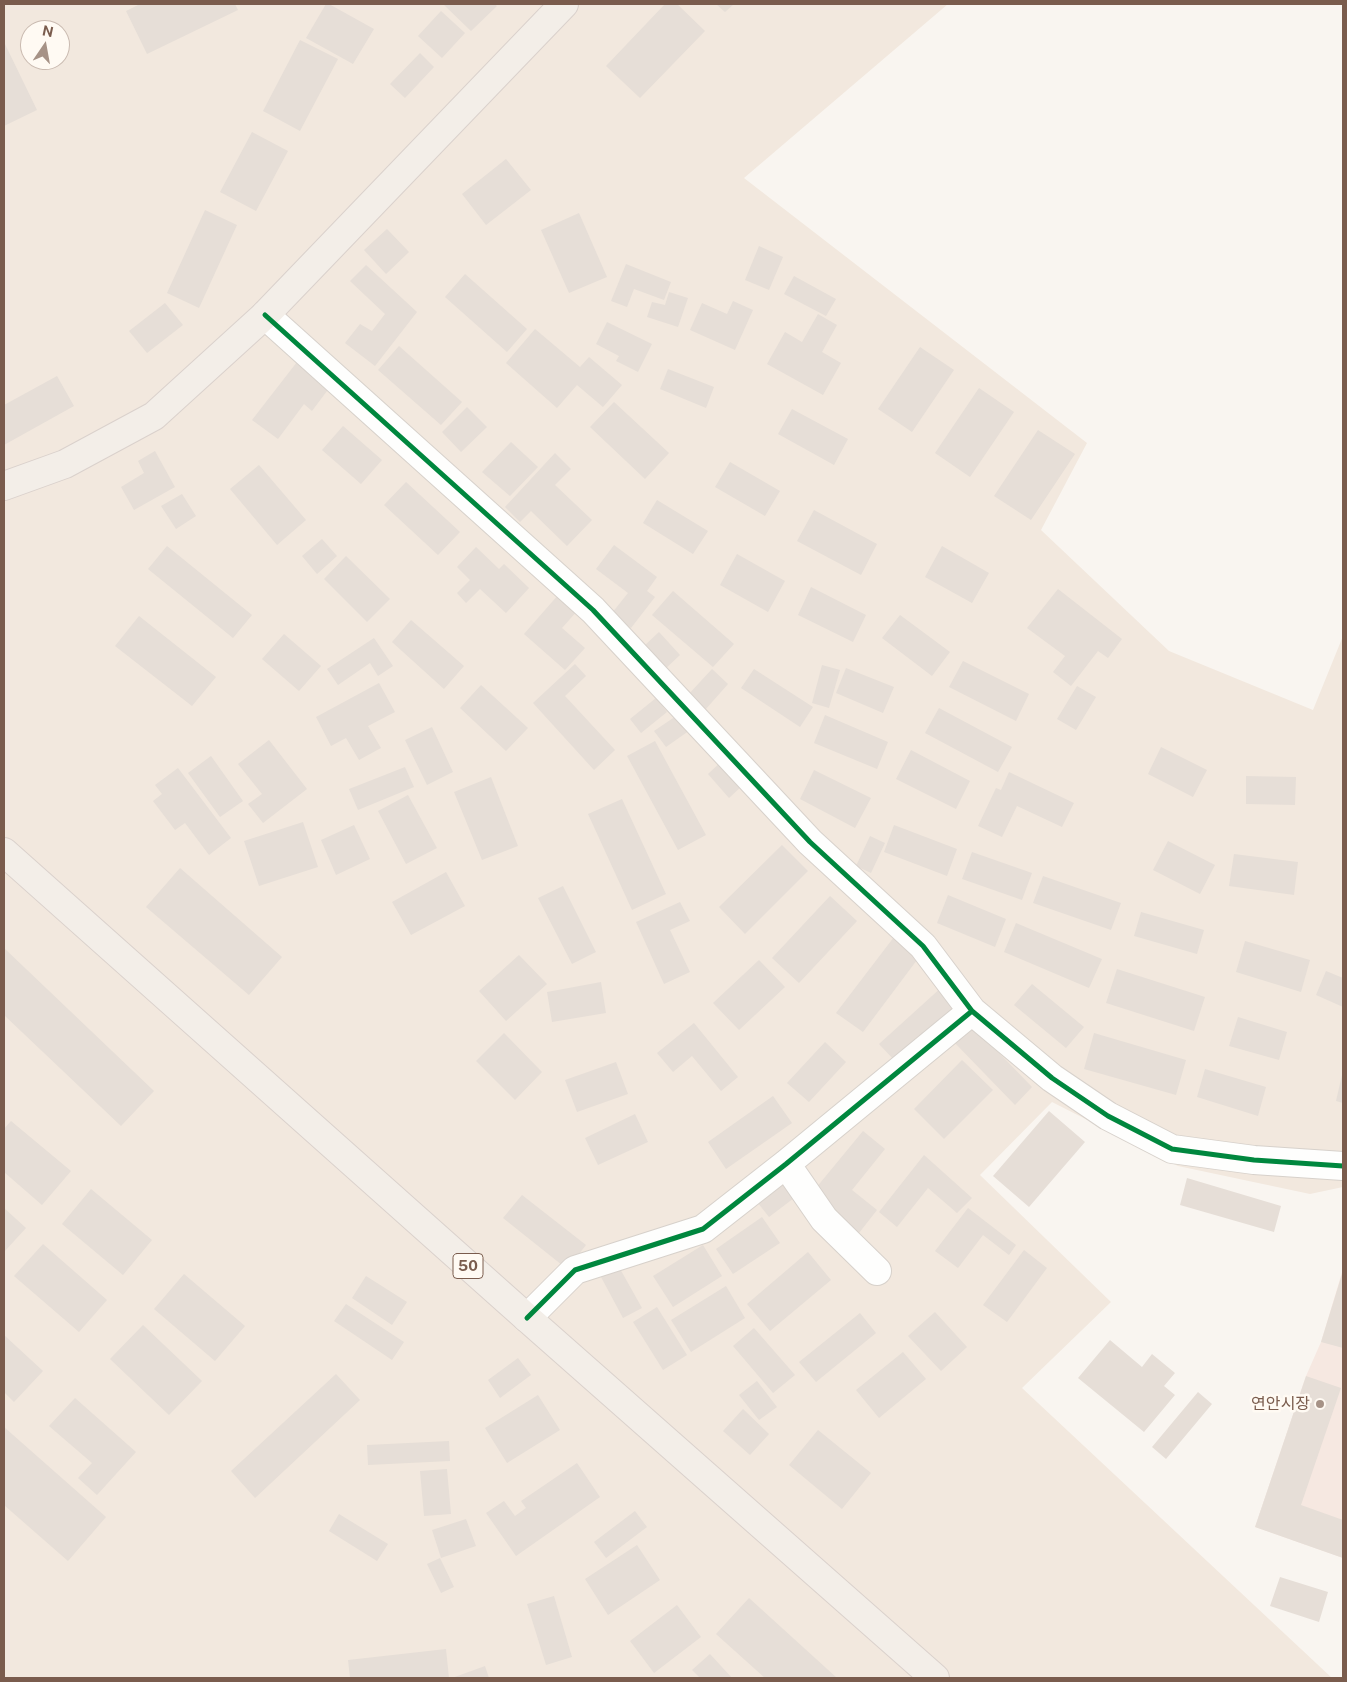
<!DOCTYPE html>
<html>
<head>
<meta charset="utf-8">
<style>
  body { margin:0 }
  #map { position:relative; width:1347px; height:1682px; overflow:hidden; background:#f9f5f0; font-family:"Public Sans",sans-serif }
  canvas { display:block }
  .frame { position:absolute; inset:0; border:5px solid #7a5c4d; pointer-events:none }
  .north { position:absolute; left:20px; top:20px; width:50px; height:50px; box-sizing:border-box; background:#fffaf3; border:1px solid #cabbb1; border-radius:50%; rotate:12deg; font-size:14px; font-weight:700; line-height:20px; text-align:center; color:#7a5c4d }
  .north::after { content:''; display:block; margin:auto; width:18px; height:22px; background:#a69286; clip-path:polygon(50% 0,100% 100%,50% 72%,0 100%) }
</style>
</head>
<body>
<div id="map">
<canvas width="1347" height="1682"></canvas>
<div class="frame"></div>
<div class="north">N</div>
</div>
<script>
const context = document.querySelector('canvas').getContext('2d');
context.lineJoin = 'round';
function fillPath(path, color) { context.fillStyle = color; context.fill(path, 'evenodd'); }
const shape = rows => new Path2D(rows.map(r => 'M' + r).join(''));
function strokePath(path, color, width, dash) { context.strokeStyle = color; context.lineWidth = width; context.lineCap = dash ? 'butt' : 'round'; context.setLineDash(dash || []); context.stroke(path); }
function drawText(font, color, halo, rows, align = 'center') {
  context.font = font + ' "Public Sans","Noto Sans KR",sans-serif'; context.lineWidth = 5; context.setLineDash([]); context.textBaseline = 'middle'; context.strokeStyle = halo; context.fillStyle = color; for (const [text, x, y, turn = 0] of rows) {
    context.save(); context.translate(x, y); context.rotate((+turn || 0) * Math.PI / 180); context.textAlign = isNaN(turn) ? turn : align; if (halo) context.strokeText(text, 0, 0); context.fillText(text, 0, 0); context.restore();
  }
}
const residential = shape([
  [4,4,948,4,744,178,1087,443,1041,530,1169,651,1313,710,1343,636,1343,1187,1310,1194,1178,1166,1052,1102,980,1175,1111,1302,1022,1388,1332,1678,4,1678],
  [30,30,60,30,60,60,30,60]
]);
const commercial = shape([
  [1343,1269,1343,1558,1255,1527,1306,1376,1321,1342]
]);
const building = shape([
  [140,4,235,4,238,10,147,54,126,11],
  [326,4,329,4,374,29,353,64,306,38],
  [443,4,494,4,497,6,471,31],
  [665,4,677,4,705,31,640,98,606,66],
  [716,4,734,4,725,12],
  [441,11,465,33,442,58,418,36],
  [300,40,338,59,300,131,263,111],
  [4,42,37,110,4,126],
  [420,53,434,67,405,98,390,84],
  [252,132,288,151,256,211,220,192],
  [506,159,531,190,486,225,462,194],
  [205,210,237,225,199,308,167,293],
  [579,213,607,277,569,293,541,230],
  [387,229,409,252,386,274,364,250],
  [759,246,783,257,769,290,745,280],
  [626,264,671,282,664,300,634,289,627,307,611,301],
  [366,265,417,312,375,366,345,343,360,324,372,331,385,314,350,281],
  [465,274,527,329,507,352,445,297],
  [794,276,836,299,826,316,784,294],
  [669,292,688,298,678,327,647,317,652,302,665,305],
  [733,301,753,310,735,350,690,330,702,303,727,314],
  [165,303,183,325,147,353,129,331],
  [818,314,837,325,822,352,841,363,823,395,767,364,785,332,802,342],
  [607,322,652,344,638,372,616,361,619,356,596,344],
  [535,329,580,367,589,357,622,385,603,407,577,385,557,408,506,363],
  [399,346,462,402,441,425,378,370],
  [920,347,954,370,912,432,878,409],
  [297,362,330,387,312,411,304,404,278,439,252,420],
  [668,369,714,387,706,408,660,389],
  [57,376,74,406,4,445,4,405],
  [979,388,1014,412,970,477,935,453],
  [614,402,669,453,645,479,590,427],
  [467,407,487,427,461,452,442,432],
  [792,409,848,439,834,465,778,434],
  [343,426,382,460,361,484,322,450],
  [1038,430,1075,454,1031,520,994,496],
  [511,442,538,467,510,496,482,472],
  [155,451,175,487,134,510,121,487,144,473,138,461],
  [555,453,571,469,555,485,592,520,567,546,531,511,520,522,505,507],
  [730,462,780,491,765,516,715,487],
  [259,465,306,520,277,545,230,489],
  [406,482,460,532,438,555,384,505],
  [182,494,196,516,176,529,161,506],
  [657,500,708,531,693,554,643,523],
  [814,510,877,544,861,575,797,541],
  [322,539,337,556,317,574,302,556],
  [614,545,657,577,647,591,655,597,631,628,612,613,628,593,596,569],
  [167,546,252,615,233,638,148,569],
  [942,546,989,573,972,603,925,577],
  [476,547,499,569,504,564,529,588,506,613,480,589,466,603,457,593,470,580,457,567],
  [737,554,785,581,768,612,720,585],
  [346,556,390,599,367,622,324,579],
  [811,587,866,615,853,642,798,615],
  [1058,589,1122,639,1108,658,1098,651,1071,686,1053,672,1065,656,1027,628],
  [673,591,734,644,713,667,652,615],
  [559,594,578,610,562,628,585,648,565,670,524,634],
  [900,615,950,652,932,676,882,638],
  [139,616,216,677,192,706,115,646],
  [411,620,464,666,444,689,392,642],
  [659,632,680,655,664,670,643,647],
  [284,634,321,666,299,691,262,659],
  [374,638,393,666,378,676,370,663,338,685,327,669],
  [963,661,1029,694,1016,721,949,687],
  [575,664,586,676,565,696,615,750,594,770,533,703],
  [822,665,840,670,829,708,812,703],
  [846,668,894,687,883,713,836,693],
  [712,669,728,684,705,710,688,695],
  [754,669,813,707,800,727,741,688],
  [379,683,395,712,368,726,381,748,359,760,346,738,331,746,316,717],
  [481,685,528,728,506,751,460,708],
  [1077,686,1096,697,1076,730,1057,719],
  [656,698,667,712,641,733,630,719],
  [939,708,1012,747,998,772,925,733],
  [682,712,693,728,666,747,654,731],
  [825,715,888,742,877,769,814,743],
  [432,727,453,772,427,785,405,740],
  [269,740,307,789,263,823,248,804,262,794,238,764],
  [655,741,706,835,678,850,627,756],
  [1161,747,1207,770,1193,797,1148,774],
  [911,750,970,781,956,809,896,779],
  [211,756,243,801,220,817,188,773],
  [722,761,743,785,729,798,708,774],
  [405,767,414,787,358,810,349,789],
  [178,768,231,838,209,855,185,823,175,830,153,801,162,794,155,785],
  [814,770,871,798,855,828,800,799],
  [1009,772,1074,803,1062,827,1017,806,1002,837,978,826,996,788,1001,790],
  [1246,776,1296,777,1295,805,1246,804],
  [491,777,518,846,482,860,454,792],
  [408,795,437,848,406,864,378,811],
  [622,799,666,894,632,910,588,814],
  [303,822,318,867,259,886,244,841],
  [354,825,370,859,336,875,321,840],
  [894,825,957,849,947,876,884,852],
  [870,836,885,843,871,873,856,866],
  [1168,841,1215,865,1200,894,1153,870],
  [782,845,808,871,745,934,719,907],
  [972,852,1032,873,1022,900,962,879],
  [1234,854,1298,862,1294,895,1229,886],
  [180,868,282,957,249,995,146,907],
  [446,872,465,906,411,935,392,902],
  [1043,876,1121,903,1111,930,1033,903],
  [563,886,596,952,572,964,538,898],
  [948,895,1006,919,995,947,937,923],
  [830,896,857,921,799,983,772,958],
  [680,902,690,921,670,930,690,972,664,984,636,922],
  [1141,912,1204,930,1197,954,1134,936],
  [1016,923,1102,959,1089,988,1004,952],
  [894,937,920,956,863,1032,836,1013],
  [1245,941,1310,960,1301,992,1236,972],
  [4,948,154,1091,121,1126,4,1015],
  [519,955,547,984,506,1021,479,991],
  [759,960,785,987,739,1030,713,1003],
  [1117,969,1205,997,1194,1031,1106,1003],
  [1326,971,1343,978,1343,1007,1316,995],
  [601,982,606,1013,552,1022,547,992],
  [1032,984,1084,1027,1066,1048,1014,1005],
  [943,986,960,1004,896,1062,879,1044],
  [1238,1017,1287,1032,1279,1060,1229,1046],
  [694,1023,738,1077,721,1091,692,1056,673,1072,657,1053],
  [972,1025,1032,1087,1015,1105,954,1042],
  [504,1033,542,1072,515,1100,476,1061],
  [1094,1033,1186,1060,1176,1095,1084,1069],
  [825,1042,846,1062,809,1102,787,1083],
  [962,1060,993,1090,944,1139,914,1109],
  [616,1062,628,1094,577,1112,565,1080],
  [1205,1069,1266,1087,1258,1116,1197,1097],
  [1342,1075,1343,1075,1343,1103,1336,1101],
  [773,1096,792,1123,726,1169,708,1142],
  [1049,1111,1085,1142,1029,1207,993,1176],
  [635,1114,648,1142,598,1165,585,1138],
  [11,1121,71,1171,42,1205,4,1172,4,1129],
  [863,1131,885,1149,852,1190,877,1210,859,1233,811,1194],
  [924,1155,972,1198,957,1213,928,1188,897,1227,879,1212],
  [783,1176,798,1195,769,1217,754,1198],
  [1187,1178,1281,1206,1274,1232,1180,1205],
  [91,1189,152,1240,123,1275,62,1224],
  [522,1195,586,1245,567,1269,503,1218],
  [4,1208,26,1228,4,1252],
  [968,1208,1016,1245,1009,1255,983,1235,958,1268,935,1251],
  [762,1217,780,1243,733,1274,716,1249],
  [43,1244,107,1300,79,1332,14,1276],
  [703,1245,722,1276,673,1307,653,1276],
  [1024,1250,1047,1268,1007,1322,983,1305],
  [808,1252,831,1280,770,1331,747,1304],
  [619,1267,642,1308,623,1318,601,1277],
  [1343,1271,1343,1348,1321,1342],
  [184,1274,245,1326,215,1361,154,1309],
  [366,1276,407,1302,392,1325,352,1298],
  [726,1286,745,1318,691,1352,671,1320],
  [346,1304,404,1342,392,1360,334,1321],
  [657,1307,687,1355,663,1370,633,1322],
  [935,1312,967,1347,941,1371,908,1336],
  [860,1313,876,1333,816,1382,799,1362],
  [143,1325,202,1381,169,1415,110,1359],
  [754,1328,795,1375,773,1393,733,1346],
  [4,1335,43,1371,14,1402,4,1392],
  [1110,1340,1142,1367,1152,1354,1175,1373,1164,1386,1175,1395,1144,1432,1078,1378],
  [903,1352,926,1379,879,1418,856,1390],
  [518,1358,531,1375,500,1398,488,1380],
  [336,1374,360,1400,255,1498,231,1471],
  [1306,1376,1341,1388,1301,1505,1343,1520,1343,1558,1255,1527],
  [757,1381,777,1407,759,1420,739,1395],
  [1198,1392,1212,1404,1166,1459,1152,1447],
  [538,1395,560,1430,507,1463,485,1428],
  [75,1398,136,1452,97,1495,78,1478,92,1463,49,1426],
  [743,1409,769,1434,750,1455,723,1431],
  [4,1427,106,1517,68,1561,4,1505],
  [818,1430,871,1473,842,1509,789,1465],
  [449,1441,450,1461,368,1465,367,1445],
  [577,1463,600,1497,516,1556,486,1513,504,1501,515,1516,526,1508,521,1501],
  [447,1469,451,1514,424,1516,420,1471],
  [635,1511,647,1527,606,1558,594,1542],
  [339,1514,388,1544,377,1561,329,1531],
  [466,1519,476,1546,441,1558,432,1530],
  [637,1545,660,1580,608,1615,585,1579],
  [440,1558,454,1587,441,1593,427,1564],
  [1280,1577,1328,1592,1319,1622,1270,1606],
  [554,1596,572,1657,546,1665,527,1604],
  [749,1598,837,1678,765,1678,716,1634],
  [677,1605,701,1637,654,1673,630,1641],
  [446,1649,449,1678,350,1678,348,1660],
  [710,1654,732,1678,700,1678,692,1670],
  [485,1666,489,1678,452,1678]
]);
const minor = shape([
  [265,315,593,610,810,842,923,946,972,1011,1052,1078,1108,1116,1172,1149,1254,1160,1343,1166],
  [786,1164,824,1219,877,1271],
  [527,1318,575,1270,703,1229,786,1164,972,1011]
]);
const primary = shape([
  [4,486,65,464,154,416,265,315,564,4],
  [4,852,527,1318,935,1678]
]);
const cycleway = shape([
  [265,315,593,610,810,842,923,946,972,1011,1052,1078,1108,1116,1172,1149,1254,1160,1343,1166],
  [527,1318,575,1270,703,1229,786,1164,972,1011]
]);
const markers = [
  [1320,1404,5,"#a69286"]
];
const shields = [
  [468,1266,30]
];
const shieldNames = [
  ["50",468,1266]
];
const poiNames = [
  ["연안시장",1310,1404]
];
fillPath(residential, '#f2e8de');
fillPath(commercial, '#f6e8e1');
fillPath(building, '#e6ded7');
strokePath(minor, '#d7d1cb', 30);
strokePath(primary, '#dad1cc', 30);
strokePath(minor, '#fefefd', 28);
strokePath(primary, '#f3eee8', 28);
strokePath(cycleway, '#00873e', 5);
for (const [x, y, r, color] of markers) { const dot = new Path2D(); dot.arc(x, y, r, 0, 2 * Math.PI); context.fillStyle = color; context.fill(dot); strokePath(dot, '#fffaf3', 2); }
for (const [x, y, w] of shields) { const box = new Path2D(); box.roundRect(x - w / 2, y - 12.5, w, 25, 4); context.fillStyle = '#fffaf3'; context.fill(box); strokePath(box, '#7a5c4d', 1); }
drawText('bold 15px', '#7a5c4d', null, shieldNames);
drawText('16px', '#7a5c4d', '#fffaf3', poiNames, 'right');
</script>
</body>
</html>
